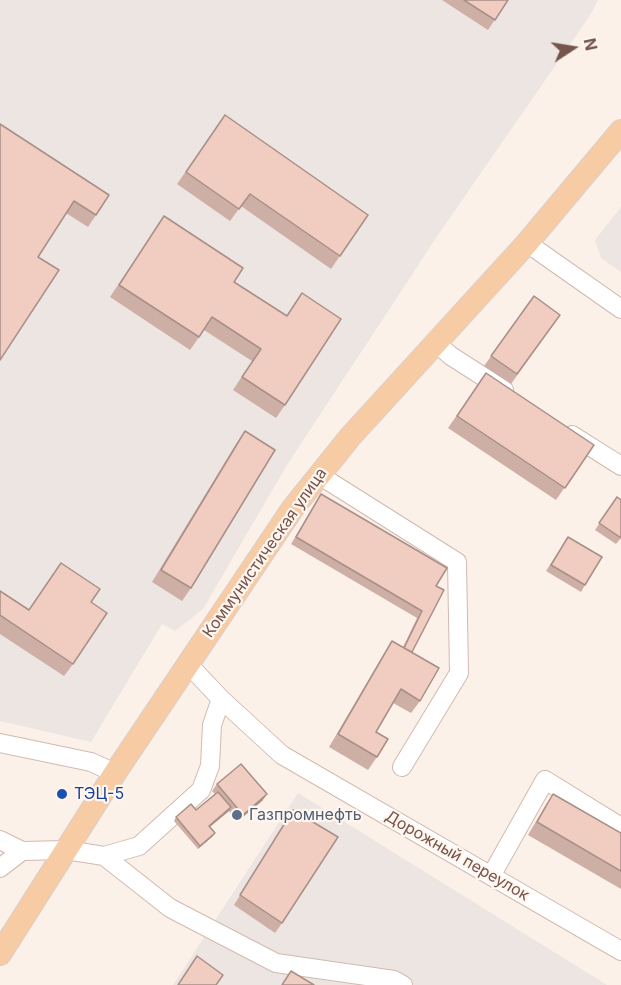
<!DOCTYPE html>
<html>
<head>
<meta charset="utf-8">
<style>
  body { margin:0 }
  #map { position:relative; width:621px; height:985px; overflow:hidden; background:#fcf1e8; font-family:Inter,sans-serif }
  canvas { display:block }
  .north { position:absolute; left:543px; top:18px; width:60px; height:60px; -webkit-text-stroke:4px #fef6ef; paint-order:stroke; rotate:78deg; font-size:16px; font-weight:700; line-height:24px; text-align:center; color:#75554d }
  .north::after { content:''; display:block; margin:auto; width:21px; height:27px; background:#75554d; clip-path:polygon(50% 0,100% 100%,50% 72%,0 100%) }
</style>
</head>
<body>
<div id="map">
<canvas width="621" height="985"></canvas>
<div class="north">N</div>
</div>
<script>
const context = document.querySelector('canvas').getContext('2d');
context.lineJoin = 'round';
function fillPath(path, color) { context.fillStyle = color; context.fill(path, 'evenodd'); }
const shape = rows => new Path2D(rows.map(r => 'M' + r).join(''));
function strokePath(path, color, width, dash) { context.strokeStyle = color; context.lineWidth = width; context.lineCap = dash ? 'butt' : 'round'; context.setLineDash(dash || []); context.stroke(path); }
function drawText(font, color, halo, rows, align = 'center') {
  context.font = font + ' Inter,sans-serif'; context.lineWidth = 4.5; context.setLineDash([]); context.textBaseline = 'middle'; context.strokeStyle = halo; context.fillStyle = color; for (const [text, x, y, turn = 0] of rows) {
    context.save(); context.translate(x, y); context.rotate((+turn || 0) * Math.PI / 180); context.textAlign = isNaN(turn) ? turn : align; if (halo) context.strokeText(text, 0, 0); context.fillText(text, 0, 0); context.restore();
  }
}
const industrial = shape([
  [0,0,598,0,591,14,440,232,287,465,203,609,175,631,162,624,91,742,0,721],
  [621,207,621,272,601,258,595,240],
  [298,793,607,985,173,985]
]);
const minor = shape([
  [527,243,621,309],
  [435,342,451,356,504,390],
  [572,435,621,466],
  [319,475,457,562,459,673,402,767],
  [188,664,221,699,282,755,621,951],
  [0,743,91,762,115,773],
  [0,840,22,851,66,850,104,856,139,846,201,790,210,766,212,725,221,699],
  [104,856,170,908,276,963,394,980,403,985],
  [0,868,22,851],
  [491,876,545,780,621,827]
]);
const major = shape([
  [0,954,115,773,293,508,350,437,527,243,621,131]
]);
const wall = shape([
  [442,0,508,0,488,30],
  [225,115,368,215,331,269,241,206,230,221,177,184],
  [0,124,96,215,88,227,66,213,38,257],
  [164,216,234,282,286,316,302,293,285,405,276,418,233,390,252,361,204,330,190,350,110,297],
  [534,296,560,315,511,384,484,366],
  [486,373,594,445,556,500,448,428],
  [245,431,191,588,182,601,152,582,236,444],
  [321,494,436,586,412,652,420,701,411,713,393,703,376,732,377,757,368,770,329,747,384,654,392,641,403,647,417,618,291,544],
  [617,497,621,538,616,544,595,530],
  [568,537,585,585,581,592,546,571],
  [0,591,29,610,73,664,64,676,0,634],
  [217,784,267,794,262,801,238,821,229,811,210,827,213,836,198,849,174,821,176,817,196,810,215,794,212,791],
  [553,794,621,833,621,889,528,835,545,806],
  [293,810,282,923,275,933,234,905]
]);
const shadedWall = shape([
  [267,794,262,801,238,821,243,815],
  [231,807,229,811,207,829,209,826],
  [215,833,213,836,198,849,200,846]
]);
const building = shape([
  [464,0,508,0,495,20,464,0],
  [225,115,368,215,340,256,250,194,239,209,186,172,225,115],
  [0,124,109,195,96,215,74,201,38,257,59,270,0,360,0,124],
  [164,216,243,268,234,282,287,316,302,293,341,319,285,405,242,377,261,349,212,317,199,337,119,285,164,216],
  [534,296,560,315,517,374,491,356,534,296],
  [486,373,594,445,565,488,457,416,486,373],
  [245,431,275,450,191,588,161,570,245,431],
  [321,494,447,568,436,586,444,590,412,652,404,648,422,611,296,537,321,494],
  [617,497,621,500,621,538,599,523,617,497],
  [568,537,602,557,585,585,551,565,568,537],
  [61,563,100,589,91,602,107,613,73,664,0,615,0,591,29,610,61,563],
  [392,641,439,668,420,701,401,689,376,732,388,739,377,757,338,734,392,641],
  [241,764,267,794,243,815,217,784,241,764],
  [218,792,231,807,209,826,215,833,200,846,176,817,191,804,196,810,218,792],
  [553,794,621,833,621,871,537,822,553,794],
  [293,810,338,837,282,923,240,895,293,810],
  [197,956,223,975,216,985,178,985,197,956],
  [291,971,314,985,282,985,291,971]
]);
const markers = [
  [62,794,6,"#1a4fb4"],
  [237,815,6,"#5c6f8a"]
];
const streetNames = [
  ["Коммунистическая улица",265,553,-55],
  ["Дорожный переулок",457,856,30]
];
const transitNames = [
  ["ТЭЦ-5",74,794]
];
const serviceNames = [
  ["Газпромнефть",249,815]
];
fillPath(industrial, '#ede5e1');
strokePath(minor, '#d0bab1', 20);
strokePath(major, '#d8cfcd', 24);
strokePath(minor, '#fff', 18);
strokePath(major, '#f7cba4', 22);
fillPath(wall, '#ceafa6');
fillPath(shadedWall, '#a88f87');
fillPath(building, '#f0ccc1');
strokePath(building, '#a88f87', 1.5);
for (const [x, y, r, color] of markers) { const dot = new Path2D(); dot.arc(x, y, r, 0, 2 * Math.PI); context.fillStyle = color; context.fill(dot); strokePath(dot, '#fef6ef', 2); }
drawText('16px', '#75554d', '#fef6ef', streetNames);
drawText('16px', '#164399', '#fef6ef', transitNames, 'left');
drawText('16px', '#4e5e75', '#fef6ef', serviceNames, 'left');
</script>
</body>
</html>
